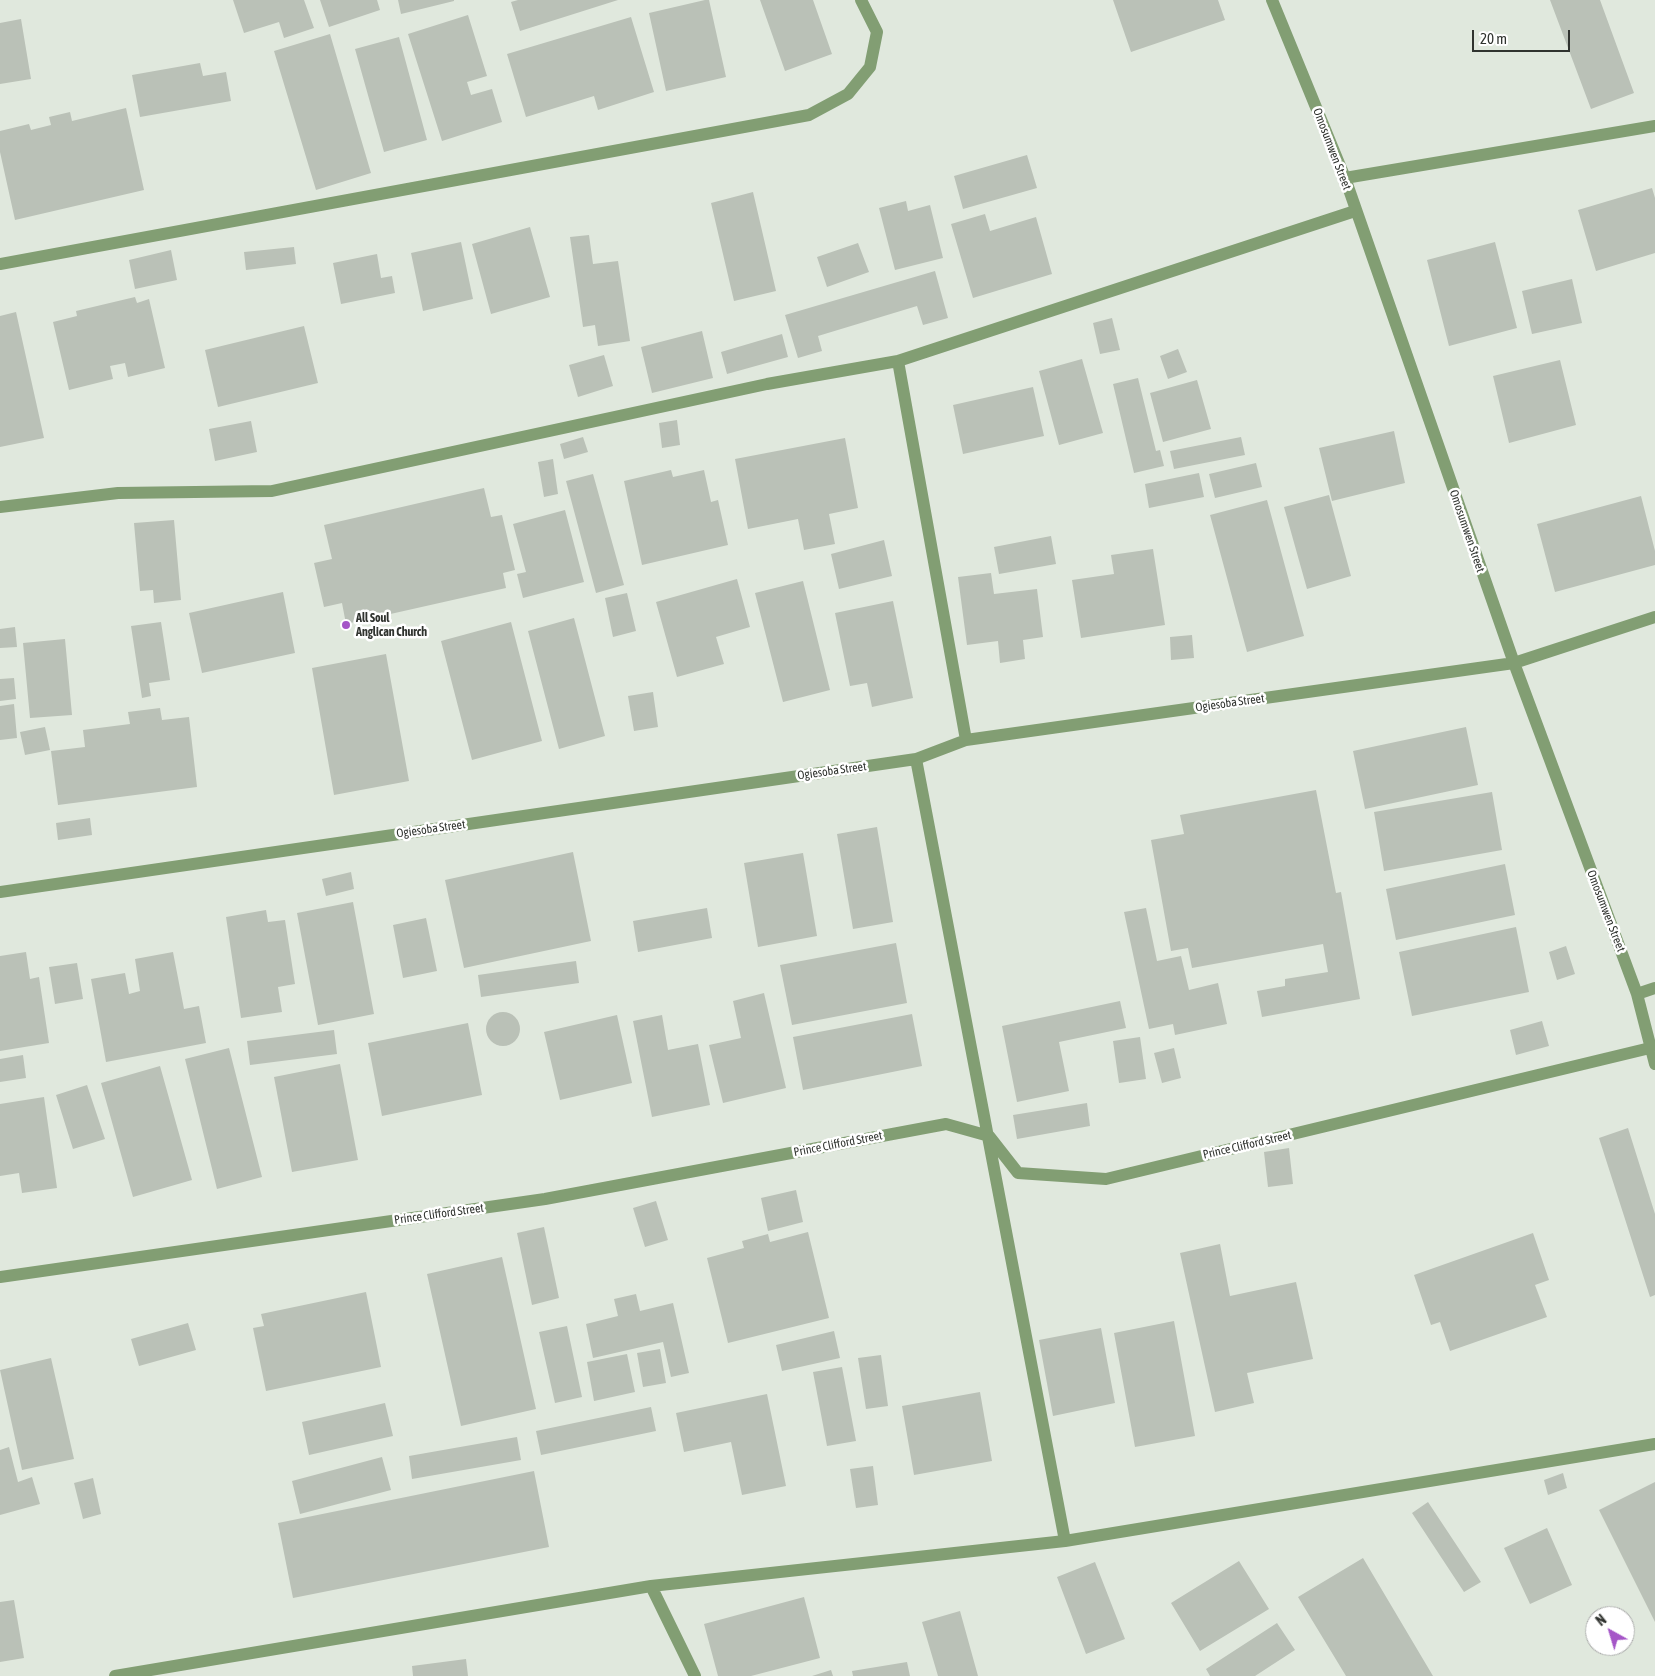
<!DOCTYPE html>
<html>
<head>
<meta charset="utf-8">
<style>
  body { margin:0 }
  #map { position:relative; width:1655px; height:1676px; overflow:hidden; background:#e0e8dd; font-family:"Asap Condensed",sans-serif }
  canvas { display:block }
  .north { position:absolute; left:1585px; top:1606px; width:50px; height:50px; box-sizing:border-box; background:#fff; border:1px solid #acadac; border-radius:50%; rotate:321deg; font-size:14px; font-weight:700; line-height:20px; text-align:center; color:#30332f }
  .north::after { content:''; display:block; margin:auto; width:18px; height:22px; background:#a556c7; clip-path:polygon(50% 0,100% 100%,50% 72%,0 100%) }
  .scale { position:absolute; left:1472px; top:30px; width:98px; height:22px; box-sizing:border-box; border:2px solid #30332f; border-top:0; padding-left:6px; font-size:15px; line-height:18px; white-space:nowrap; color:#30332f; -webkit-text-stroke:4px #fff; paint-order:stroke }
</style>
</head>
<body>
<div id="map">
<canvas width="1655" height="1676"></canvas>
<div class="north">N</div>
<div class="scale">20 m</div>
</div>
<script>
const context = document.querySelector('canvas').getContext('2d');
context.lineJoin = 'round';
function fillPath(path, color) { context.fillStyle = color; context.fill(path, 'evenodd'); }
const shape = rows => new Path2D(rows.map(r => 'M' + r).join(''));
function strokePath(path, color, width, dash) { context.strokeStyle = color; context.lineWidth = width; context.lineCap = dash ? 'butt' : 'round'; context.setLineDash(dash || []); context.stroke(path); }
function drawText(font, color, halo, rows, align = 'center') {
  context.font = font + ' "Asap Condensed",sans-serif'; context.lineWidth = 5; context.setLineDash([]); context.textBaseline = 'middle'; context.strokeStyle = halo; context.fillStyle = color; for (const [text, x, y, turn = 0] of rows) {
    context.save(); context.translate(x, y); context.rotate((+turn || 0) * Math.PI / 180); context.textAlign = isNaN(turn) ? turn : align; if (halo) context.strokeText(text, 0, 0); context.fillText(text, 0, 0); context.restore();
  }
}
const building = shape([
  [233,0,304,0,314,28,284,38,279,22,244,33],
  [320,0,377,0,380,10,329,27],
  [398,0,454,0,454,1,401,14],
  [518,0,618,0,520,31,511,2],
  [705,0,709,0,726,77,666,91,649,13],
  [760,0,813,0,832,54,785,71],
  [1113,0,1218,0,1225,20,1131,52],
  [1550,0,1600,0,1634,93,1591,109],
  [468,15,487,76,467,82,471,95,492,89,502,122,442,141,408,34],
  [631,17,654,92,598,110,594,96,526,117,507,54],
  [21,19,31,79,0,84,0,23],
  [330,34,371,173,316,190,274,51],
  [399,37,427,140,384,152,355,49],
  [200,63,203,76,226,72,231,101,140,117,132,75],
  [126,108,144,190,15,220,0,152,0,131,29,124,31,130,51,125,49,117,70,112,72,121],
  [1027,155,1037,188,963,209,954,176],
  [1652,188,1655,198,1655,253,1596,271,1578,210],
  [753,192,776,291,734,301,711,203],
  [906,201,908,211,930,205,943,258,895,270,879,208],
  [985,214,990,231,1036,217,1052,274,973,298,951,224],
  [530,227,550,297,491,314,472,244],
  [589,235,593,264,618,261,630,341,598,346,595,325,583,327,570,237],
  [461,242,473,299,423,311,411,253],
  [1495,242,1517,328,1449,346,1427,260],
  [858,243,869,272,827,287,817,257],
  [294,247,296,264,246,270,244,252],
  [171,250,177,280,135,289,129,260],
  [377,254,381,278,392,276,395,293,341,304,333,263],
  [935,271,948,318,923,325,917,306,818,336,822,351,798,358,785,315],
  [1572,279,1582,323,1532,334,1522,291],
  [135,297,137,303,149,299,165,368,128,377,125,363,110,366,113,379,69,390,53,322,77,316,76,311],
  [16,312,44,438,0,447,0,316],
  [1112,318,1120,350,1100,354,1093,323],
  [304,326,318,383,218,407,205,350],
  [702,331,713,378,652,393,641,347],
  [782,334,788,357,727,374,721,352],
  [1178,349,1187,372,1168,379,1160,356],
  [604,355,613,386,578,397,569,365],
  [1082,359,1103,433,1059,445,1039,371],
  [1560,360,1576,425,1509,443,1493,376],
  [1138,378,1156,451,1160,450,1164,466,1134,473,1113,384],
  [1197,380,1211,429,1163,442,1150,393],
  [1033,387,1044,436,963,454,953,405],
  [677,420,680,445,662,448,659,423],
  [251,421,257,452,215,461,209,429],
  [1394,431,1405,483,1332,501,1319,448],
  [583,437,588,452,564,459,560,444],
  [1241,437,1245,455,1174,469,1170,451],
  [845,438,858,508,829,514,835,544,804,550,798,519,748,529,735,459],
  [553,459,558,494,544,497,538,462],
  [1256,463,1262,487,1215,498,1209,474],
  [671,470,673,477,704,470,711,502,718,500,728,545,642,565,624,481],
  [1199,473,1204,497,1149,508,1145,484],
  [593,474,624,585,596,593,566,481],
  [484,488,491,517,502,515,515,570,503,573,506,588,346,624,342,603,324,607,314,563,332,559,324,525],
  [1329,495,1351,576,1307,589,1284,507],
  [1641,496,1655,551,1655,565,1555,592,1537,524],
  [1267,500,1304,636,1247,652,1210,515],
  [565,510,584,582,523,598,517,574,526,572,513,524],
  [174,520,181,600,154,603,153,590,140,591,134,523],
  [1051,536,1056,564,999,574,994,547],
  [884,540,892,576,839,589,831,554],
  [1153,549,1165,625,1081,638,1072,580,1114,574,1111,555],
  [991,573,994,594,1037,589,1043,637,1023,640,1025,659,1000,663,998,641,967,645,958,577],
  [737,579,750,627,716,637,724,664,677,677,656,602],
  [803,581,830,690,783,702,755,593],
  [283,592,295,653,202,673,189,613],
  [627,593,636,631,613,637,605,598],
  [893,601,913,698,872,707,867,683,850,686,835,613],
  [574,618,605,736,559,749,528,631],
  [161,622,170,680,149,683,151,696,142,698,131,626],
  [511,622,542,741,472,760,441,641],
  [15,627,17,647,0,648,0,629],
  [1192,635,1194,658,1171,660,1170,637],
  [65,639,72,715,30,718,23,643],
  [386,654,409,781,334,795,312,668],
  [14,678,16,699,0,701,0,679],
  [653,692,658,727,634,731,628,696],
  [14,704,17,738,0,740,0,706],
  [160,708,162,720,189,717,197,787,58,805,51,751,85,747,83,730,130,724,128,712],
  [45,727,50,750,25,755,20,732],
  [1466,727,1478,785,1365,809,1353,751],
  [1316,790,1336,893,1341,892,1360,999,1262,1017,1257,991,1285,986,1285,979,1328,972,1323,944,1192,968,1188,948,1171,951,1151,840,1184,834,1180,815],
  [1492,792,1502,850,1384,871,1374,812],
  [90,818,92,835,58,840,56,823],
  [877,827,893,922,853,929,837,834],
  [573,852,591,941,464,968,445,880],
  [803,853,817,936,758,947,744,863],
  [1505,864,1515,915,1396,940,1386,889],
  [351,872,354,889,326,896,322,879],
  [353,902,374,1014,318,1025,297,913],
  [707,908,712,938,638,952,633,921],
  [1146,908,1157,961,1181,956,1189,990,1218,983,1227,1024,1175,1035,1173,1024,1149,1029,1124,912],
  [266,910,268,922,285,920,295,984,278,987,282,1012,241,1018,226,917],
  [426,918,437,971,403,978,393,925],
  [1516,927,1529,992,1412,1016,1399,952],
  [896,943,907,1003,792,1025,780,965],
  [1566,946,1575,974,1557,980,1549,952],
  [26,952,30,979,39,977,49,1043,0,1051,0,956],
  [173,952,184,1009,199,1006,206,1043,106,1062,91,979,125,973,129,994,140,991,135,959],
  [576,961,579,983,481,997,478,975],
  [77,963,83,999,55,1004,49,967],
  [764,993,786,1088,723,1103,709,1045,741,1038,733,1001],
  [1120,1001,1126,1028,1059,1042,1069,1091,1017,1102,1002,1026],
  '486 1029a17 17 0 1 1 34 0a17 17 0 1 1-34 0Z',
  [912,1014,922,1066,803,1090,793,1037],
  [617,1015,632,1083,560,1100,544,1032],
  [662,1015,668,1050,698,1044,710,1105,652,1117,633,1021],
  [1542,1021,1549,1046,1516,1055,1510,1030],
  [468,1023,482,1095,382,1116,368,1043],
  [334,1030,337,1054,250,1065,247,1041],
  [1140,1037,1146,1079,1119,1083,1113,1041],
  [229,1048,262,1177,217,1189,185,1059],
  [1174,1048,1181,1078,1162,1083,1154,1053],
  [23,1055,26,1078,0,1082,0,1059],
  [340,1064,358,1160,292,1172,274,1077],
  [160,1066,192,1180,133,1197,101,1083],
  [87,1085,105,1139,73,1149,56,1095],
  [44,1097,57,1188,22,1193,19,1173,0,1176,0,1104],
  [1087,1103,1090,1126,1017,1139,1013,1115],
  [1628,1128,1655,1214,1655,1295,1650,1297,1599,1138],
  [1289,1148,1293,1184,1268,1187,1264,1152],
  [796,1190,803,1222,768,1231,761,1198],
  [656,1201,668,1240,645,1247,633,1208],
  [544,1227,559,1298,532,1305,517,1233],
  [808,1232,829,1318,728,1343,707,1258,744,1248,742,1241,768,1234,770,1242],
  [1533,1233,1549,1280,1535,1285,1547,1317,1450,1351,1440,1322,1431,1325,1414,1275],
  [1220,1244,1230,1296,1296,1282,1313,1359,1247,1373,1254,1403,1215,1412,1180,1253],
  [502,1257,536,1409,461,1426,427,1274],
  [366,1292,381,1367,266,1391,253,1328,264,1326,261,1314],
  [636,1294,640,1311,673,1303,689,1373,671,1377,663,1342,593,1358,586,1324,618,1316,614,1299],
  [1174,1321,1195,1436,1135,1447,1114,1333],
  [188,1323,196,1350,139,1366,131,1339],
  [567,1326,582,1397,555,1403,539,1332],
  [1101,1328,1115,1403,1053,1416,1039,1340],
  [834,1331,840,1358,782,1371,776,1345],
  [660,1349,666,1383,643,1387,637,1353],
  [627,1354,635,1392,594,1401,587,1362],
  [881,1355,888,1406,866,1409,858,1358],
  [51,1358,74,1459,22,1470,0,1370],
  [842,1367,856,1441,827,1446,813,1372],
  [980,1392,992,1461,914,1475,902,1406],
  [767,1394,786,1486,742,1495,731,1442,684,1452,676,1413],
  [385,1403,393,1436,309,1455,302,1422],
  [651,1407,656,1431,541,1455,536,1431],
  [517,1437,521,1460,412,1479,409,1456],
  [9,1447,18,1482,32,1477,40,1504,0,1515,0,1450],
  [382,1457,391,1490,300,1514,292,1481],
  [873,1466,878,1505,856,1508,850,1469],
  [534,1471,549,1547,293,1598,278,1523],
  [1563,1473,1567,1488,1548,1495,1544,1480],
  [93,1478,101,1514,83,1519,74,1483],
  [1655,1482,1655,1622,1599,1510],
  [1428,1502,1481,1582,1464,1592,1412,1513],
  [1547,1528,1572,1585,1530,1604,1504,1548],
  [1363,1558,1433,1676,1346,1676,1298,1597],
  [1239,1561,1269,1609,1200,1651,1171,1603],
  [1095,1562,1125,1639,1086,1654,1057,1577],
  [804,1597,820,1658,751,1676,718,1676,704,1624],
  [14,1600,24,1658,0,1662,0,1602],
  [960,1611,978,1676,938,1676,922,1622],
  [1277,1623,1295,1650,1255,1676,1210,1676,1206,1669],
  [466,1659,468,1676,413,1676,412,1666],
  [907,1662,910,1676,853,1676,852,1671],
  [831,1670,833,1676,812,1676]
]);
const street = shape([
  [1272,0,1345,178,1514,663,1637,994,1655,1064],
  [1345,178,1655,126],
  [0,264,809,115,848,94,870,67,877,32,861,0],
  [898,361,966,740],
  [0,507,118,493,272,491,767,384,898,361,1355,211],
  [916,759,1065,1541],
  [0,892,916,759,966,740,1514,663,1655,617],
  [1637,994,1655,988],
  [0,1277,545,1199,946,1124,989,1136,1018,1173,1106,1179,1650,1048],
  [651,1586,695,1676],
  [115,1676,651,1586,1065,1541,1655,1444]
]);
const markers = [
  [346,625,5,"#a556c7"]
];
const streetNames = [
  ["Omosumwen Street",1332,149,69],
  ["Omosumwen Street",1467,531,71],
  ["Ogiesoba Street",1230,703,-8],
  ["Ogiesoba Street",832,771,-8],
  ["Ogiesoba Street",431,829,-8],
  ["Omosumwen Street",1606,911,69],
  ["Prince Clifford Street",838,1144,-11],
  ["Prince Clifford Street",1247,1145,-13],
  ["Prince Clifford Street",439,1214,-8]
];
const poiNames = [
  ["All Soul",356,618],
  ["Anglican Church",356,632]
];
fillPath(building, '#bac1b7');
strokePath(street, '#829e73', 12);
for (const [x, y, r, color] of markers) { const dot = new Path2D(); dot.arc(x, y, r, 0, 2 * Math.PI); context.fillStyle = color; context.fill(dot); strokePath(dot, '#fff', 2); }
drawText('12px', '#30332f', '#fff', streetNames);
drawText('bold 12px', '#30332f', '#fff', poiNames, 'left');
</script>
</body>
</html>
